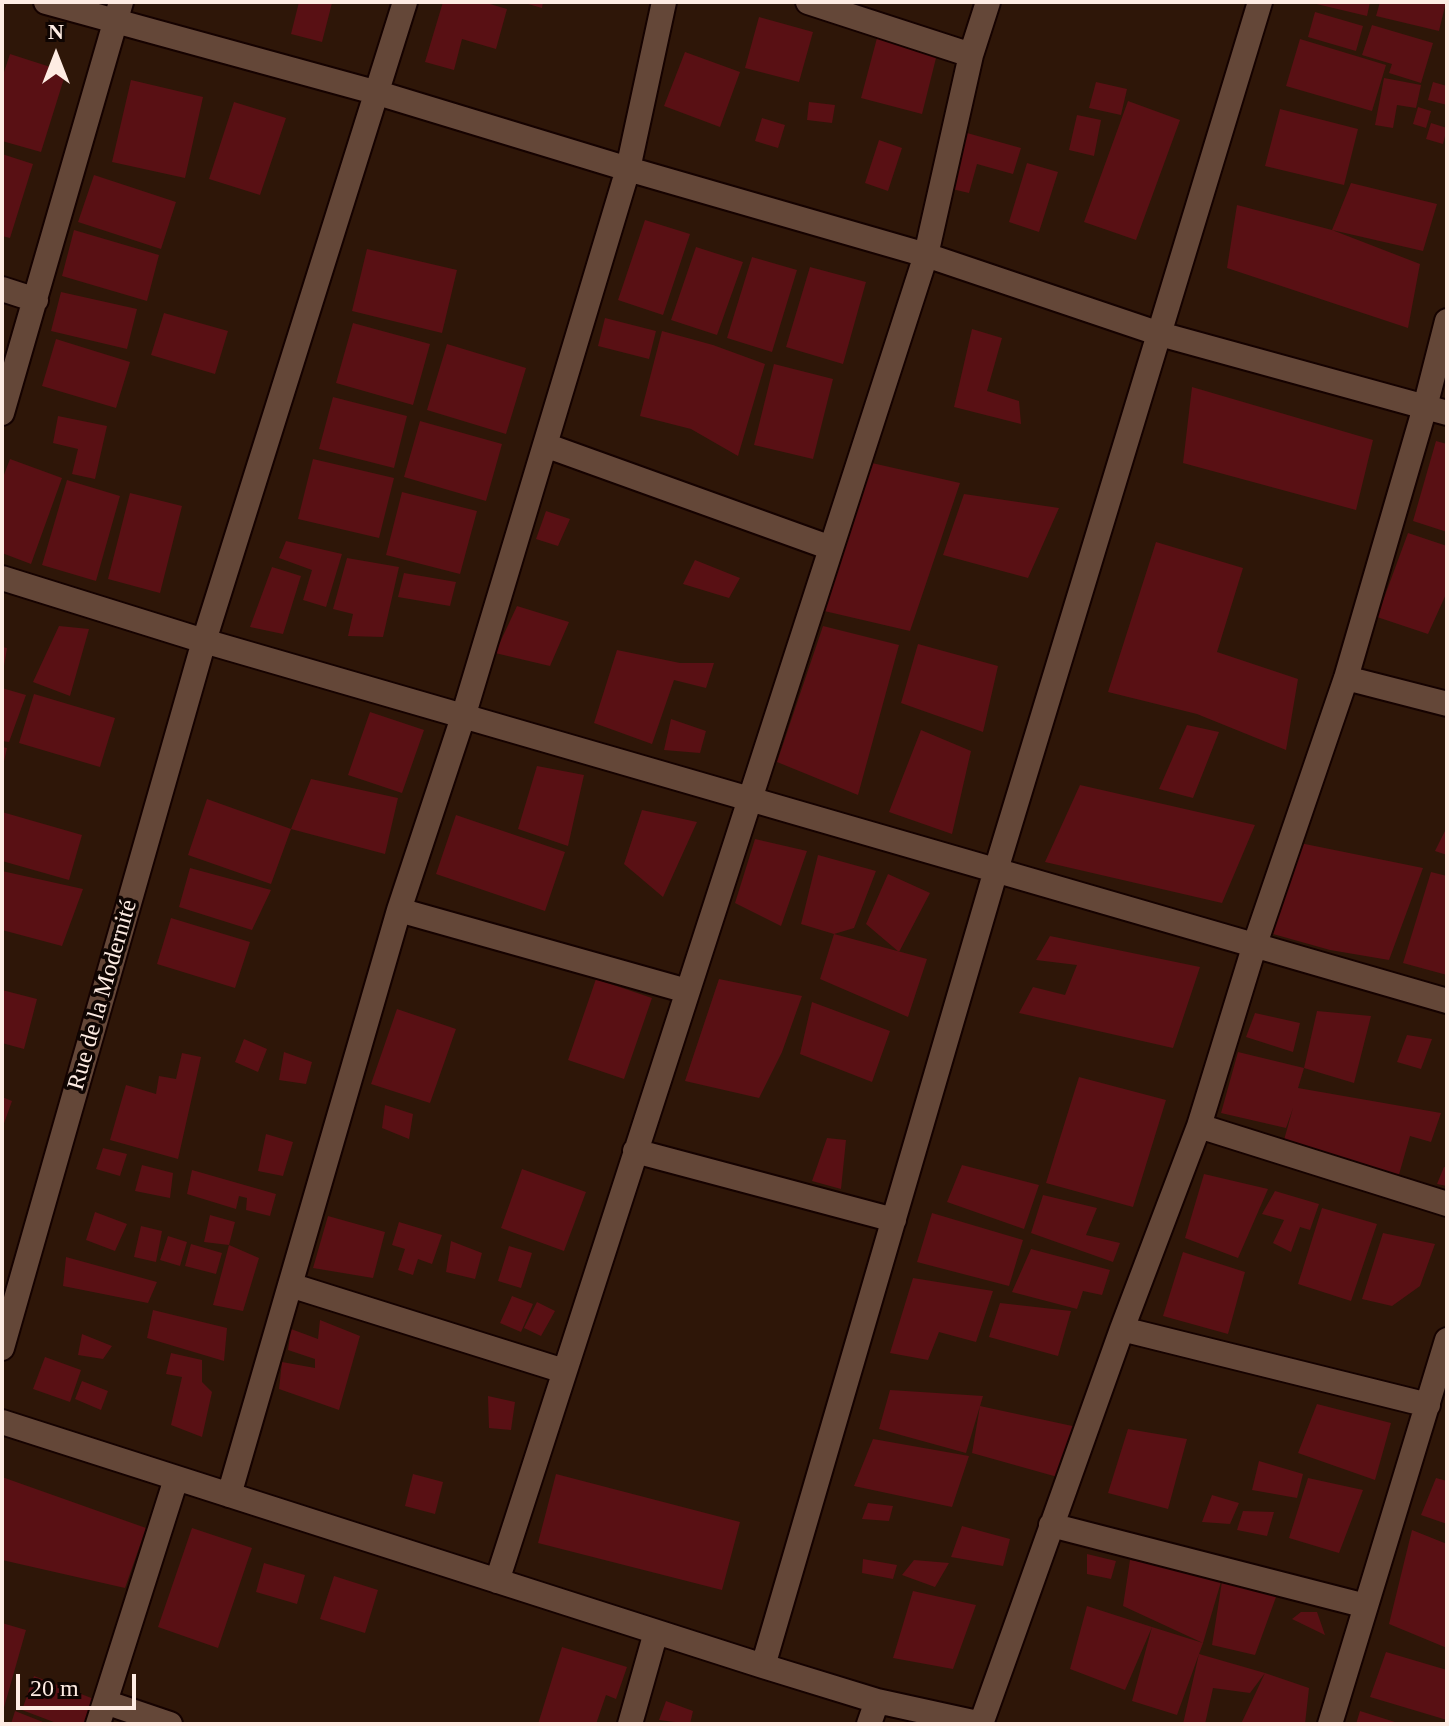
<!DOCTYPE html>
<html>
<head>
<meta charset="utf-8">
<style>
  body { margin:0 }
  #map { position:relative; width:1449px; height:1726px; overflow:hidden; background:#2e1608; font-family:Georgia,serif }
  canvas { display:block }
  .frame { position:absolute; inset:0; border:4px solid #feece3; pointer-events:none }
  .north { position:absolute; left:16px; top:16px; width:80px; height:80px; -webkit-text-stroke:6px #0f0502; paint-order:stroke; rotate:0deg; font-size:22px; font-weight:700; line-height:32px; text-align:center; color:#feece3 }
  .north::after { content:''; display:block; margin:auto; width:28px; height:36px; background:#feece3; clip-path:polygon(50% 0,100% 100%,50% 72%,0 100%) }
  .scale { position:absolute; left:16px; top:1674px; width:120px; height:36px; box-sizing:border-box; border:4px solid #feece3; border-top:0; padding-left:10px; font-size:24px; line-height:28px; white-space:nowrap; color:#feece3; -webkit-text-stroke:6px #0f0502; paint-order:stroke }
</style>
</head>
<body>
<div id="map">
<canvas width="1449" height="1726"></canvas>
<div class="frame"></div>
<div class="north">N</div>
<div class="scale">20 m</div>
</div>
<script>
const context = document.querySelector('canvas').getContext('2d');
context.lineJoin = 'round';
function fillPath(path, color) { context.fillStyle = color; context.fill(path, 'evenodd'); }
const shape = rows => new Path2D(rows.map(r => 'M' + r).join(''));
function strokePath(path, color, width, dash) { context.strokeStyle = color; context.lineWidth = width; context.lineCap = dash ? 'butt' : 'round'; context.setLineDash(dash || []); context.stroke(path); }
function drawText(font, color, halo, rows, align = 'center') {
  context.font = font + ' Georgia,serif'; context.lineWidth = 7; context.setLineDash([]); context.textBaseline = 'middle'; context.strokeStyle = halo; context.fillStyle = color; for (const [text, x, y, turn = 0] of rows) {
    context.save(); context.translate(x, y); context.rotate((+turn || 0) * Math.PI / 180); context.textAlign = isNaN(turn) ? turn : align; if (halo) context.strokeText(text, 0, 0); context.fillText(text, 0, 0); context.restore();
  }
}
const building = shape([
  [299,2,332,3,322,42,291,34],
  [443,2,483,2,507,9,496,49,462,39,454,70,425,62],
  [521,2,543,2,542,8],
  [1308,2,1370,2,1367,16],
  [1380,2,1446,2,1439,31,1376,16],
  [1315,12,1363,26,1356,51,1308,37],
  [759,17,813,32,799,82,745,68],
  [1372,25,1433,43,1421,83,1389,73,1392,64,1362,55],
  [877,38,937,54,922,114,861,98],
  [1300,39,1386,65,1372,111,1286,86],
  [685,52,740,72,720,127,664,106],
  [10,54,66,72,41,152,2,141,2,78],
  [1384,78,1421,85,1416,108,1397,105,1393,128,1375,125],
  [131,80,203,97,185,178,112,162],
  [1096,82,1127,89,1121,115,1089,108],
  [1433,82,1447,86,1447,105,1428,100],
  [1128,101,1180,120,1136,240,1084,222],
  [234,102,286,118,260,195,209,179],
  [809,102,835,105,832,123,807,120],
  [1418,107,1431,111,1426,128,1413,124],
  [1280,109,1358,129,1344,185,1265,166],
  [1077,115,1101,120,1094,156,1069,150],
  [762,118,785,125,778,148,755,141],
  [1431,123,1447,128,1443,144,1426,139],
  [967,133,1021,148,1013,174,977,164,969,193,952,189],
  [879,140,902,148,888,191,865,183],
  [2,154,33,164,10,238,2,236],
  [1027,163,1058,172,1039,232,1009,222],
  [94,175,176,202,161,249,78,222],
  [1351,183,1437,204,1423,251,1332,230,1420,264,1408,328,1227,268,1237,205,1332,230],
  [645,220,690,234,663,315,618,300],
  [74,230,159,255,147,301,62,276],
  [696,247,743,262,717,335,671,320],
  [367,249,457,270,442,333,352,311],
  [752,257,797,270,772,352,727,338],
  [810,267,866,282,843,364,786,347],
  [61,292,137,309,127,349,51,331],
  [164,313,228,331,215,374,151,355],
  [605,318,656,331,649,359,598,346],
  [353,323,430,344,413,405,336,383],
  [972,329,1002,338,987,391,1019,401,1021,424,954,407],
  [662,331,713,345,765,364,738,456,691,429,640,416],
  [56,339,130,362,116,408,42,386],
  [447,344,526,368,506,434,427,410],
  [774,364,833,379,813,459,754,445],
  [1192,387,1373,440,1356,510,1183,463],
  [333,397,407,416,394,468,319,449],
  [58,416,107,426,95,479,72,474,78,449,53,443],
  [420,421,502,444,486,501,404,477],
  [1436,441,1447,444,1447,532,1413,521],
  [10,459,62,478,31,564,2,553,2,480],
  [313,459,394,478,379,538,298,519],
  [872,463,960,483,910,631,820,610],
  [67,480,120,496,96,581,42,565],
  [402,492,477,511,460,574,386,555],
  [130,493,182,506,160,593,108,579],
  [964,494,1059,508,1028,578,943,555],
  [546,511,570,519,558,546,536,539],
  [1408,533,1447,546,1447,592,1428,634,1377,617],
  [286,541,342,554,326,607,303,600,312,570,279,558],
  [1156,542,1243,568,1217,652,1298,679,1286,750,1197,714,1108,692],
  [347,558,399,567,383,637,348,636,353,614,333,609],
  [695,560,740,578,729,598,683,584],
  [272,567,301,576,283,634,250,627],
  [404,573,456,582,450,606,398,597],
  [517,606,569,622,550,666,495,653],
  [59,626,89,629,70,696,33,682],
  [823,626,899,645,858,795,777,762],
  [918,644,998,666,983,732,901,703],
  [2,647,7,648,4,666,2,666],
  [617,650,680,663,714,663,706,688,674,680,652,744,594,723],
  [2,688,26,695,9,742,2,741],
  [34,694,115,718,100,767,19,743],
  [370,712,424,730,402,793,348,775],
  [671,719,706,731,700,753,664,750],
  [1187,725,1219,732,1193,798,1159,789],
  [921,730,971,751,952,834,889,812],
  [2,747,7,748,3,766,2,766],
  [537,766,584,775,568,846,518,829],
  [311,779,398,798,385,854,291,829],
  [1080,785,1255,825,1222,903,1045,862],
  [207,799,291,829,271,884,188,855],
  [642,810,697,822,663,897,624,864],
  [2,812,82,835,69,880,2,861],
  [456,815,565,852,545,911,436,874],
  [1447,827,1447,855,1435,851],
  [755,839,807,851,781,926,735,903],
  [1300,843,1423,868,1389,960,1330,950,1273,934],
  [818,855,876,871,854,928,834,934,801,924],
  [190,868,271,890,252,930,179,907],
  [2,871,83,889,62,946,2,930],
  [1431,872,1447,876,1447,975,1403,963],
  [888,874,930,893,899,952,866,924],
  [171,918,250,942,235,988,157,964],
  [834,934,927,959,908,1017,820,979],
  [1050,936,1200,967,1173,1048,1019,1013,1033,987,1065,995,1077,965,1036,960],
  [596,979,652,998,624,1079,568,1060],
  [719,979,802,996,782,1052,759,1098,685,1081],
  [2,990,37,999,24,1049,2,1043],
  [812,1002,890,1031,872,1082,800,1054],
  [397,1009,456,1029,430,1103,371,1084],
  [1317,1011,1371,1016,1354,1083,1304,1068],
  [1255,1013,1300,1023,1293,1052,1246,1037],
  [1407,1035,1432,1039,1421,1069,1397,1062],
  [244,1039,267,1049,258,1072,235,1062],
  [284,1052,312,1062,306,1084,279,1080],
  [1238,1052,1304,1068,1298,1088,1441,1113,1431,1142,1410,1136,1398,1178,1335,1162,1337,1157,1284,1140,1293,1108,1286,1128,1221,1113],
  [182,1053,201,1057,178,1159,110,1140,126,1085,156,1094,159,1076,176,1079],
  [1079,1077,1166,1100,1133,1207,1046,1183],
  [2,1097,12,1101,2,1129],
  [385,1105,413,1114,409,1139,382,1128],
  [266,1134,293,1142,283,1176,258,1171],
  [827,1138,846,1140,841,1189,812,1181],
  [103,1148,127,1154,120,1176,96,1169],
  [142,1165,173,1173,170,1198,135,1191],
  [962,1165,1039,1185,1024,1229,947,1202],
  [1444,1167,1447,1168,1447,1186,1437,1184],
  [522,1169,586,1192,564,1251,501,1228],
  [192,1170,276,1194,270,1216,246,1210,247,1198,239,1196,236,1209,187,1194],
  [1204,1174,1268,1189,1238,1258,1185,1238],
  [1275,1191,1319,1204,1310,1230,1300,1227,1291,1252,1273,1243,1284,1220,1262,1214],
  [1043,1195,1097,1208,1086,1235,1120,1243,1113,1262,1031,1233],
  [1322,1208,1377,1224,1351,1301,1298,1284],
  [95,1212,127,1224,115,1251,86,1240],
  [932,1213,1023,1240,1009,1286,917,1262],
  [210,1215,235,1222,229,1245,259,1258,243,1311,213,1305,229,1245,204,1242],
  [328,1216,385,1232,373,1278,313,1268],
  [399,1222,442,1235,432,1264,418,1259,413,1275,398,1270,405,1249,392,1245],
  [141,1226,162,1231,156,1262,134,1257],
  [1383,1233,1435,1244,1420,1286,1392,1306,1362,1299],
  [168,1236,187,1242,180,1266,160,1260],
  [451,1241,482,1253,475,1279,446,1272],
  [191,1244,222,1253,216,1274,185,1266],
  [509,1246,532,1253,521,1288,498,1281],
  [1031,1249,1110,1270,1102,1295,1083,1291,1077,1309,1012,1292],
  [1183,1252,1245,1272,1228,1334,1163,1316],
  [66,1257,157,1282,148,1303,63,1286],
  [913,1278,993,1291,976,1342,939,1332,928,1360,890,1353],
  [512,1296,533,1304,521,1332,500,1323],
  [537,1302,555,1311,541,1336,524,1328],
  [1000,1303,1071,1311,1058,1356,989,1337],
  [153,1310,227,1328,224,1361,147,1338],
  [320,1320,360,1336,339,1410,279,1389,282,1362,315,1368,315,1359,288,1350,291,1329,318,1339],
  [82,1334,112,1346,103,1359,78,1355],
  [171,1353,202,1360,202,1382,212,1392,202,1437,171,1425,182,1377,166,1374],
  [45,1357,81,1370,70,1402,33,1389],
  [82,1381,108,1391,101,1410,75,1399],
  [890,1390,983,1396,980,1406,1077,1427,1061,1478,972,1453,980,1406,966,1453,879,1429],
  [488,1396,515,1402,511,1430,489,1428],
  [1317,1404,1391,1423,1375,1480,1298,1453],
  [1128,1429,1187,1439,1168,1509,1108,1493],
  [873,1439,969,1456,952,1507,854,1486],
  [1259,1461,1303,1474,1297,1498,1252,1490],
  [413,1474,443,1482,435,1514,405,1506],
  [556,1474,740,1522,722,1590,538,1543],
  [2,1477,146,1528,125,1588,2,1560],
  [1308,1478,1363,1490,1339,1553,1289,1538],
  [1436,1478,1447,1481,1447,1524,1421,1515],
  [1212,1495,1239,1503,1230,1524,1202,1522],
  [868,1503,893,1506,889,1521,862,1519],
  [1243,1511,1274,1512,1267,1536,1237,1530],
  [962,1526,1010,1539,1003,1566,951,1557],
  [192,1528,252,1548,218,1648,158,1627],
  [1412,1530,1447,1544,1447,1648,1389,1624],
  [1087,1554,1116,1561,1111,1579,1087,1574],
  [863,1559,897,1565,893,1579,862,1573],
  [914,1560,949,1563,935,1587,902,1575],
  [1130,1560,1223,1575,1203,1643,1199,1654,1265,1673,1250,1693,1213,1688,1205,1724,1183,1724,1199,1654,1177,1715,1132,1701,1152,1627,1203,1643,1123,1606],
  [264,1563,305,1575,297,1604,256,1592],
  [1223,1575,1276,1597,1255,1655,1212,1645],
  [334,1576,378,1590,365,1633,320,1619],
  [913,1591,976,1605,953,1669,893,1658],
  [1087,1606,1152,1627,1125,1690,1070,1669],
  [1301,1612,1317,1612,1325,1635,1292,1619],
  [2,1623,26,1630,3,1711,2,1711],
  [562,1647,627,1667,616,1699,606,1695,596,1724,538,1724],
  [1386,1652,1447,1670,1447,1720,1370,1697],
  [1265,1673,1309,1688,1305,1724,1241,1724],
  [34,1676,94,1699,84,1724,59,1724,22,1710],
  [666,1701,693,1711,690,1724,659,1720],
  [15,1711,48,1724,11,1724],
  [1360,1711,1398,1723,1398,1724,1356,1724]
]);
const minor = shape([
  [46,2,378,93,628,169,926,255,1160,334,1447,413],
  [808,2,971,55],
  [2,289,36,300],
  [2,413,121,2],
  [545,445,831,548],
  [2,578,204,641,1447,1001],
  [1346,678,1447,704],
  [399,910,463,717,628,169,664,2],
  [1199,1126,1447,1204],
  [635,1151,894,1220],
  [290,1285,564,1371],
  [1122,1329,1428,1405],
  [2,1348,204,641,405,2],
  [2,1422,763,1666,877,1701,982,1724],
  [229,1495,399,910,687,991],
  [1051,1525,1366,1606],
  [497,1581,926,255,971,55,988,2],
  [763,1666,996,870,1260,2],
  [105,1702,170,1724],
  [98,1724,176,1479],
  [630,1724,656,1632],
  [869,1724,877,1701],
  [981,1724,1122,1329,1199,1126,1255,944,1346,678,1425,407,1447,321],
  [1330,1724,1447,1340]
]);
const streetNames = [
  ["Rue de la Modernité",103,995,-74]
];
fillPath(building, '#591014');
strokePath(minor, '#150200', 28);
strokePath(minor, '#644738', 24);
drawText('24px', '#feece3', '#0f0502', streetNames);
</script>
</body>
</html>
